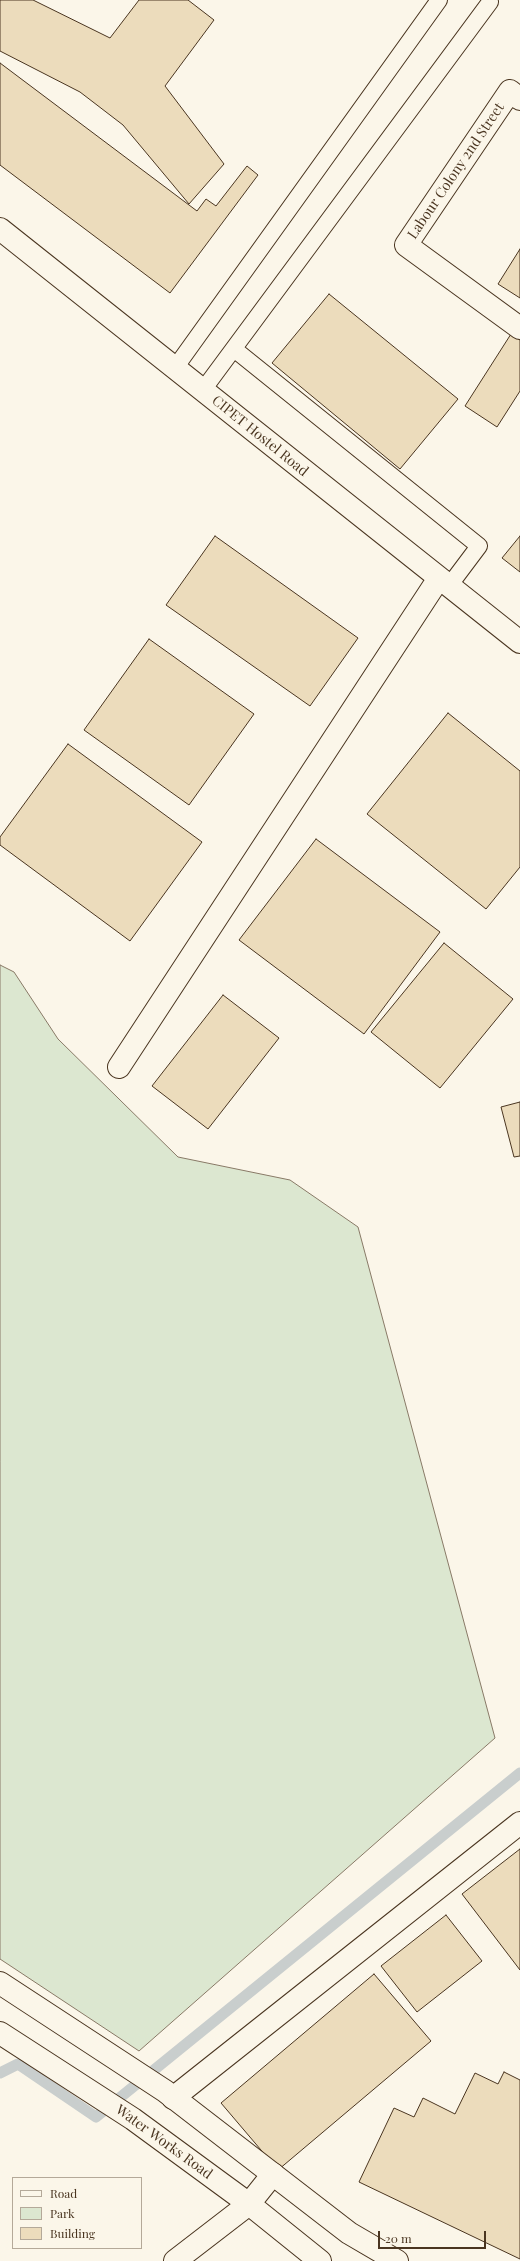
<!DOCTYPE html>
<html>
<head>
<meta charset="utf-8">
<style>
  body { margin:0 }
  #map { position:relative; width:520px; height:2261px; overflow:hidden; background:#fbf6e9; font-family:"Playfair Display",serif }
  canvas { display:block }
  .legend { position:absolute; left:12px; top:2177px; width:130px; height:72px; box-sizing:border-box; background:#fbf6e9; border:1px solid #b4a999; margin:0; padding:5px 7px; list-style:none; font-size:12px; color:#4a3520 }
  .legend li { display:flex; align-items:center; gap:8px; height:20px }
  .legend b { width:20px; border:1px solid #b4a999 }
  .scale { position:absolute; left:378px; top:2231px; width:108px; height:18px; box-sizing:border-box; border:2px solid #4a3520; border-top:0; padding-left:5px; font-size:12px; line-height:14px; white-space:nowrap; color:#4a3520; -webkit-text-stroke:3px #fbf6e9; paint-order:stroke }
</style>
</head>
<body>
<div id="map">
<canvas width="520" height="2261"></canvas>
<ul class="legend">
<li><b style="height:5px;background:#fbf6e9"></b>Road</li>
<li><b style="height:11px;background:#dce7d0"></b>Park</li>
<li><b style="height:11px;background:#ecdcbc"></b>Building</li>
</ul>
<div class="scale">20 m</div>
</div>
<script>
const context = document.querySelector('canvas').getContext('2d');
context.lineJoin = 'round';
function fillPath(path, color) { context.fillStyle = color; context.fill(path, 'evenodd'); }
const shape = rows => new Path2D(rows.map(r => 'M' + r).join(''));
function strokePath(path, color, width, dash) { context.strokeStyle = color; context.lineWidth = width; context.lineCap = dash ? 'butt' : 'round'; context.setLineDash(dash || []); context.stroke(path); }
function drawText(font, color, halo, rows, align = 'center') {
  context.font = font + ' "Playfair Display",serif'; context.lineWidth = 3; context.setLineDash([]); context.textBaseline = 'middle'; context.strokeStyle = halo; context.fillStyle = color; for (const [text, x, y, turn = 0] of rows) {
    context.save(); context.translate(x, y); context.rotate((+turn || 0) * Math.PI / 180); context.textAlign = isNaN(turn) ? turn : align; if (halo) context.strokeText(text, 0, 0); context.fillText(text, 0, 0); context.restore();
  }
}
const green = shape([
  [0,965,14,972,58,1039,178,1157,290,1180,358,1227,495,1738,139,2051,0,1959,0,965]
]);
const stream = shape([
  [0,2073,18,2064,96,2117,520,1773]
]);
const building = shape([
  [0,0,33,0,110,38,139,0,188,0,214,20,165,86,224,164,189,204,123,125,80,92,0,51,0,0],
  [0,63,197,211,206,199,216,206,247,166,258,175,170,293,0,165,0,63],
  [520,249,520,298,498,284,520,249],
  [329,294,458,399,400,469,272,363,329,294],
  [511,334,520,340,520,391,497,427,465,406,511,334],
  [215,536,358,638,310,706,166,605,215,536],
  [520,536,520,572,502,558,520,536],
  [149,639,254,714,189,805,84,730,149,639],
  [448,713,520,771,520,867,486,909,367,814,448,713],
  [68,744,202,842,130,941,0,845,0,837,68,744],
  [316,839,440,932,364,1034,239,940,316,839],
  [444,943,513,999,440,1088,371,1032,444,943],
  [223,995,279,1038,208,1129,152,1086,223,995],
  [520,1102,520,1156,514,1157,501,1107,520,1102],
  [520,1849,520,1970,462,1894,520,1849],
  [446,1915,482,1961,417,2012,381,1966,446,1915],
  [374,1974,431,2041,278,2170,221,2103,374,1974],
  [504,2072,520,2080,520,2259,359,2182,394,2108,414,2117,423,2098,455,2114,475,2073,498,2084,504,2072]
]);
const lane = shape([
  [234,349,479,546,449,586],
  [175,368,439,0],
  [203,390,490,2]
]);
const street = shape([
  [520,99,510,91,406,245,520,328],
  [0,229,520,642],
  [119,1067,439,578],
  [173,2098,520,1823],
  [175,2261,249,2204,273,2174]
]);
const secondary = shape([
  [0,1983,165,2091,349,2233,397,2261],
  [0,2033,133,2119,249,2204,320,2261]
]);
const streetNames = [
  ["Labour Colony 2nd Street",456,171,-56],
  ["CIPET Hostel Road",260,436,39],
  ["Water Works Road",164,2142,36]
];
fillPath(green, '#dce7d0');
strokePath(green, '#887966', 1);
strokePath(stream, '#c9cecd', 11);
fillPath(building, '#ecdcbc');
strokePath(building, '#4a3520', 1);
strokePath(lane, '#4a3520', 18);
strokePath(street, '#4a3520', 24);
strokePath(secondary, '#4a3520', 24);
strokePath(lane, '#fbf6e9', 16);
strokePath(street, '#fbf6e9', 22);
strokePath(secondary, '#fbf6e9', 22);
drawText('14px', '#4a3520', '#fbf6e9', streetNames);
</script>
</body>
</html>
